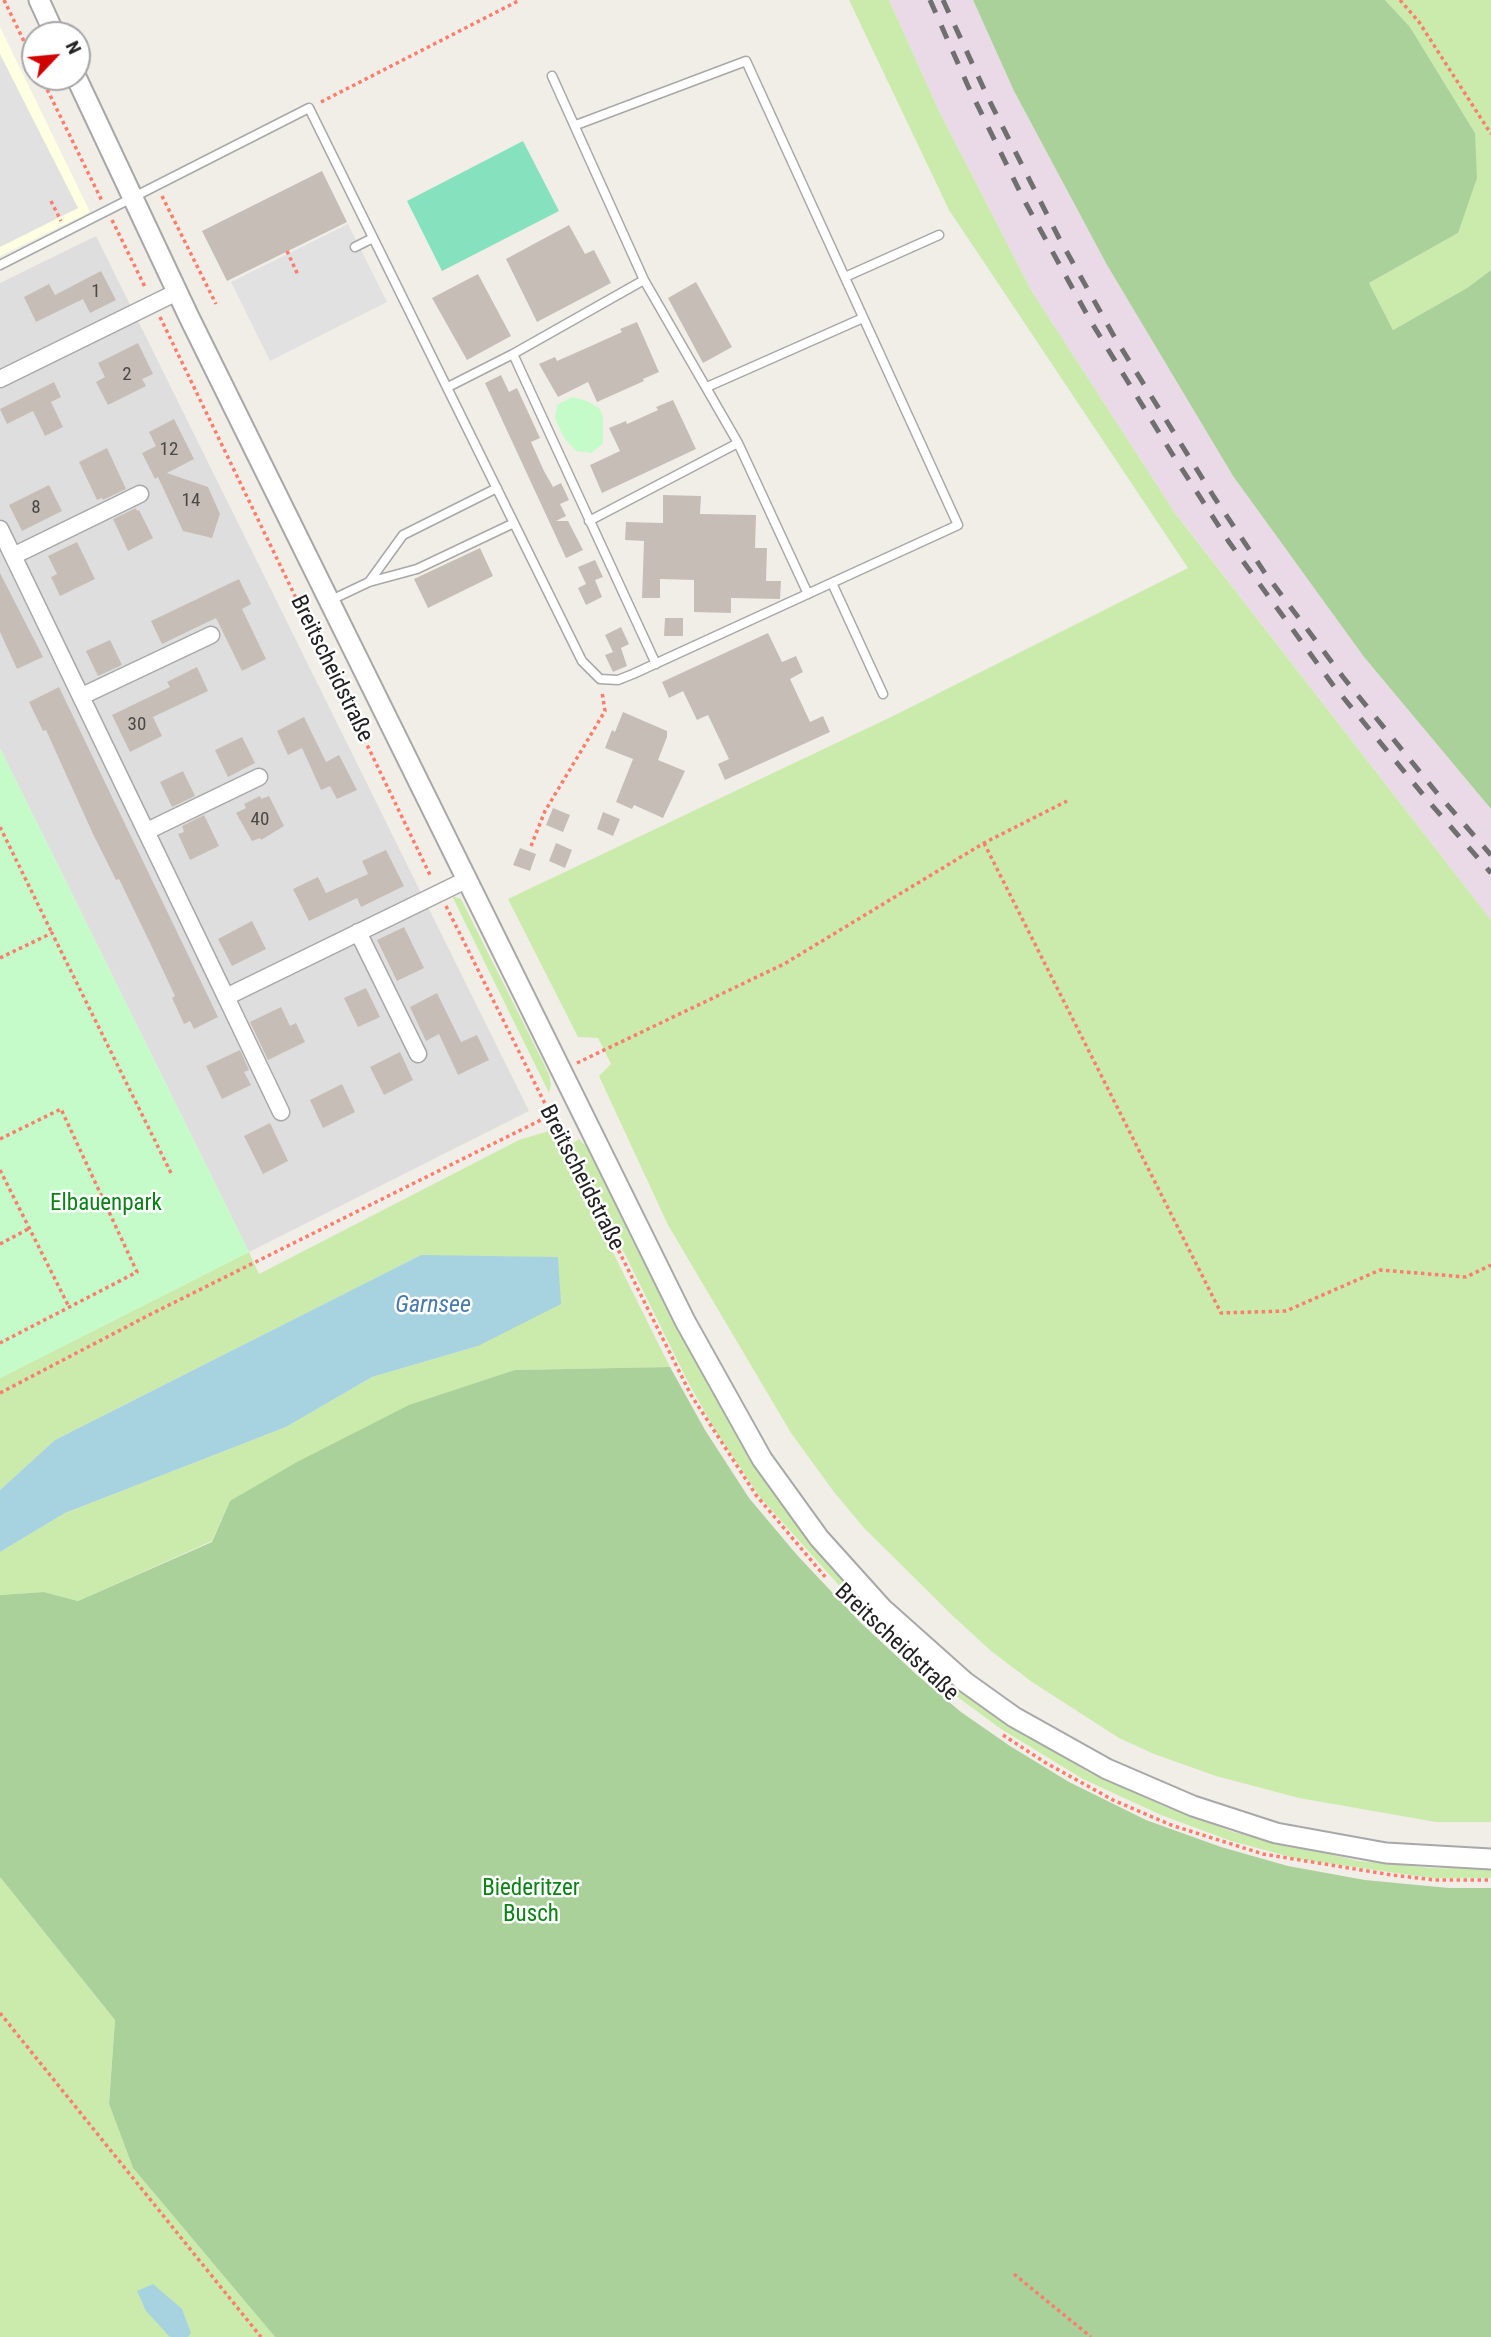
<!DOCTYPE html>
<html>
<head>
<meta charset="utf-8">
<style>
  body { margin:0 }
  #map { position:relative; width:1491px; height:2337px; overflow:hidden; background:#f1eee7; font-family:"Roboto Condensed",sans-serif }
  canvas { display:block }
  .north { position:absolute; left:21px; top:21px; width:70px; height:70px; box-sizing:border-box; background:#fff; border:2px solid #a6a6a6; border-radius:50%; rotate:64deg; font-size:19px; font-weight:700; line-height:28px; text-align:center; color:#212121 }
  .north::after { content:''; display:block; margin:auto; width:24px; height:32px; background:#d10100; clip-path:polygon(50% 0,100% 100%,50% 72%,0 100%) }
</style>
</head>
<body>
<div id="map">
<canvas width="1491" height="2337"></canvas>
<div class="north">N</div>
</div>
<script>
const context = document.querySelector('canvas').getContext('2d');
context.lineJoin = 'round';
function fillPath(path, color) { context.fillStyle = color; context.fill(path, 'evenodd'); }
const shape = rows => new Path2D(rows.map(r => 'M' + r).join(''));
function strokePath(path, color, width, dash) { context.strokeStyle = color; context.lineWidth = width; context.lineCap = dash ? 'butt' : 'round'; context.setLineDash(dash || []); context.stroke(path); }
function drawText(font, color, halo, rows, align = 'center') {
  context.font = font + ' "Roboto Condensed",sans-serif'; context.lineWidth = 5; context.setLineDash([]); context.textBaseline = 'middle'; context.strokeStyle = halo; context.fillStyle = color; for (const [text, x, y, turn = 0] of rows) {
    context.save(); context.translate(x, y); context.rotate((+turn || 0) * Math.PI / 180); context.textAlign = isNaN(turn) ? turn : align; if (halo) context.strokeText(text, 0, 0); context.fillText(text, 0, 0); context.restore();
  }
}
const residential = shape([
  [96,236,529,1111,249,1252,0,748,0,283]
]);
const industrial = shape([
  [889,0,973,0,1014,91,1107,265,1233,476,1364,657,1491,809,1491,920,1173,510,1031,290,939,111]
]);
const education = shape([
  [0,27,90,212,0,256]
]);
const grass = shape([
  [849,0,889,0,939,111,1031,290,1175,513,1491,920,1491,1822,1436,1822,1299,1798,1216,1776,1154,1754,1119,1738,1032,1682,991,1651,954,1617,864,1528,834,1492,791,1433,668,1225,599,1076,611,1064,598,1038,578,1037,508,899,891,717,1188,568,949,210],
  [1385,0,1491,0,1491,270,1467,288,1393,330,1369,283,1458,233,1475,133,1410,27],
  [452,896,461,899,549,1074,551,1085,549,1093],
  [552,1130,670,1367,515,1370,230,1501,212,1541,78,1601,44,1592,0,1595,0,1552,65,1513,286,1427,372,1377,478,1346,421,1255,55,1440,0,1490,0,1378,249,1252,259,1274,519,1140],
  [579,1139,586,1146,659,1293,711,1390,777,1499,830,1566,883,1626,939,1675,1007,1723,1088,1772,1166,1807,1233,1832,1359,1861,1432,1868,1491,1869,1491,1878,1431,1878,1298,1859,1231,1841,1161,1815,1083,1779,1001,1729,933,1679,877,1628,760,1497,716,1432,688,1382,574,1151,573,1143],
  [0,1877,115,2020,109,2104,133,2168,275,2337,0,2337]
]);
const forest = shape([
  [973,0,1385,0,1410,27,1475,133,1477,178,1458,233,1369,283,1393,330,1467,288,1491,270,1491,809,1364,657,1233,476,1107,265,1014,91],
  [670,1367,705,1430,749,1498,797,1555,861,1623,917,1675,961,1712,1010,1746,1069,1782,1146,1820,1221,1847,1288,1866,1365,1880,1449,1888,1491,1888,1491,2337,275,2337,133,2168,109,2104,115,2020,0,1877,0,1595,44,1592,78,1601,212,1542,230,1501,297,1462,409,1405,515,1370]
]);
const park = shape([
  [572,397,587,401,599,408,603,416,603,444,591,453,576,451,564,438,555,418,557,405],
  [0,748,249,1252,0,1378]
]);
const pitch = shape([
  [523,141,559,211,442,271,407,201]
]);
const parking = shape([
  [0,54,78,208,0,247],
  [348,224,387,302,270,361,231,282]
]);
const water = shape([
  [421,1255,558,1257,561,1304,478,1346,372,1377,286,1427,65,1513,0,1552,0,1490,55,1440],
  [153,2284,182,2309,191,2333,188,2337,170,2337,146,2311,137,2291]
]);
const building = shape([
  [322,171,347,222,227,281,202,231],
  [569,225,585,254,594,250,611,283,537,322,506,259],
  [101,271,116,300,90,313,83,299,36,322,24,297,49,284,55,295],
  [478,274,511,336,467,360,432,298],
  [696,282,732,347,703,363,668,298],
  [637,322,659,372,643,379,644,381,597,402,588,382,558,397,539,364,555,357,557,361,591,346,622,332,620,329],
  [138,343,153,374,142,379,146,386,108,405,96,382,105,377,98,363],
  [501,375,509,392,517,388,540,438,531,442,544,471,553,487,561,483,569,500,560,504,566,516,556,521,568,521,583,550,566,558,485,383],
  [54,382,61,397,51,402,63,427,45,436,33,411,7,424,0,409],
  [673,400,696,449,602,493,590,465,620,451,609,428,626,421,627,424,658,410,656,407],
  [174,419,194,459,167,473,208,487,220,514,212,538,183,531,158,477,155,479,142,453,156,446,149,432],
  [107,448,126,489,103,500,102,498,97,500,79,462],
  [49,485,62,511,22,531,9,505],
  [663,495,701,496,700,514,756,515,755,548,767,548,766,581,781,581,780,599,731,598,731,613,694,612,694,580,660,579,660,598,642,598,644,541,625,540,626,522,663,523],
  [136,508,137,511,139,510,153,538,128,551,113,519],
  [77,542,95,579,60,596,51,577,57,574,48,556],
  [480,548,493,576,428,608,414,579],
  [595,560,603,577,595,580,602,597,586,605,578,588,586,584,578,567],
  [0,573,43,657,17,669,0,632],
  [239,579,251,604,242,609,266,659,242,671,216,618,162,644,151,621],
  [665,618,683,618,683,636,664,636],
  [621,627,629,644,621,648,627,666,613,672,605,655,613,652,605,635],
  [768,633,782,662,796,656,803,672,790,679,810,722,823,716,830,732,725,780,718,764,729,759,708,715,697,720,683,691,669,698,662,682],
  [110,640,122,665,98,676,86,651],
  [197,667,208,691,153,717,162,736,130,752,112,715,170,687,167,682],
  [59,687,218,1017,194,1029,190,1021,184,1024,172,998,175,996,152,947,119,879,116,880,93,834,46,730,43,731,29,702],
  [623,712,667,731,667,737,658,760,685,771,663,818,634,805,632,809,616,802,633,759,605,748,612,730,615,732],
  [304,717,326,762,339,755,357,790,337,799,330,786,321,790,302,748,288,755,277,731],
  [242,737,255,763,228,777,215,750],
  [183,771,195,796,172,807,160,782],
  [260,796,261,799,269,796,284,826,261,840,260,838,252,841,236,813,246,808,244,804],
  [553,808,570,815,563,832,546,825],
  [603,812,620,819,613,836,597,829],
  [204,815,219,846,190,860,178,834,184,832,182,826],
  [556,843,572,850,565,868,549,861],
  [520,848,536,854,530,871,513,865],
  [386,850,404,886,361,907,357,898,309,921,293,889,318,877,326,893,368,874,362,861],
  [252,921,266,949,232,966,218,939],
  [404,927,424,968,397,981,377,940],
  [366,988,380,1017,358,1027,344,998],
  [437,993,461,1042,477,1035,489,1060,458,1075,439,1034,426,1041,410,1007],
  [281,1007,290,1026,296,1023,305,1042,268,1060,250,1022],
  [240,1050,249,1070,244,1072,251,1085,222,1099,206,1066],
  [400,1052,413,1080,384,1095,370,1067],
  [342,1084,355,1112,323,1128,310,1100],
  [270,1123,288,1161,263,1174,244,1136]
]);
const path = shape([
  [4,0,35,64],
  [1400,0,1419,22,1491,134],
  [41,77,102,201],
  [321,102,520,0],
  [162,196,216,304],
  [51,201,61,221],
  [112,220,146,289],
  [287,251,298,275],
  [160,317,431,877],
  [0,827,52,933],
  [984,843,1221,1313,1286,1311,1380,1270,1466,1277,1491,1265],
  [531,846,545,811,605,711,602,692],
  [446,906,691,1395,756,1495,827,1579],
  [0,958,52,933,172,1175],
  [577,1063,784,964,984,843,1067,801],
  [0,1139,61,1109,137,1272,0,1343],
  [0,1170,69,1307],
  [0,1244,30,1228],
  [0,1393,151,1314,561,1110],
  [883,1637,935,1684],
  [1003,1735,1046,1763,1113,1800,1171,1825,1263,1854,1392,1875,1435,1880,1491,1880],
  [0,2013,261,2337],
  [1014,2274,1091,2337]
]);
const service = shape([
  [552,76,644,280],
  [355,247,373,238],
  [0,265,309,108,582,661,600,679,618,680,633,674,958,525,746,61,576,125],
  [845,277,939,235],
  [513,354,644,280,738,443,808,594],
  [448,387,513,354,656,664],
  [707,387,863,318],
  [589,521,738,443],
  [369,582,403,535,497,488],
  [832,583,883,694],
  [329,601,369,582,417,569,514,523]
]);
const minor = shape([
  [0,379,177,292],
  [0,529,226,997,466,880],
  [13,556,140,494],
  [82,696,211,635],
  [147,831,259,777],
  [358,932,418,1054],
  [226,997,281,1112]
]);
const tertiary = shape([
  [39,0,55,35],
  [76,77,189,317,685,1321,762,1459,819,1538,882,1608,965,1682,1014,1717,1107,1769,1193,1806,1276,1833,1386,1853,1491,1859]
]);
const rail = shape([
  [930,0,968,86,1024,200,1090,320,1171,452,1229,542,1333,685,1430,803,1491,873],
  [943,0,989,100,1059,238,1115,338,1214,497,1265,573,1343,677,1437,793,1491,855]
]);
const numberNames = [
  ["1",96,292],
  ["2",127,375],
  ["12",169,450],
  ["14",191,501],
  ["8",36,508],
  ["30",137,725],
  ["40",260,820]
];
const streetNames = [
  ["Breitscheidstraße",331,669,64],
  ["Breitscheidstraße",581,1178,63],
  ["Breitscheidstraße",896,1643,43]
];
const parkNames = [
  ["Elbauenpark",106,1204],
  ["Biederitzer",531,1889],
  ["Busch",531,1915]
];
const waterNames = [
  ["Garnsee",433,1306]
];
fillPath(residential, '#dfdede');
fillPath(industrial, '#ead9e7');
fillPath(education, '#ffffe2');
fillPath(grass, '#cbebad');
fillPath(forest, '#abd19b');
fillPath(park, '#c5fbc9');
fillPath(pitch, '#85e1be');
fillPath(parking, '#e1e1e1');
fillPath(water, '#a7d2df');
fillPath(building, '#c6beb6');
strokePath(service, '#a8a8a8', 11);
strokePath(minor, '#a8a8a8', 19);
strokePath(tertiary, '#a8a8a8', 23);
strokePath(path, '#fc7d6d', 3.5, [3.5, 3.5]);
strokePath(service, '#fff', 8);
strokePath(minor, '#fff', 16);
strokePath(tertiary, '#fff', 19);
strokePath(rail, '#6f6f6f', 5, [14, 14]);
drawText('19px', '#4a4846', null, numberNames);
drawText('23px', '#212121', '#fff', streetNames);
drawText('23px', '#0a8315', '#fff', parkNames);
drawText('italic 24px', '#4779ab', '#fff', waterNames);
</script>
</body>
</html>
